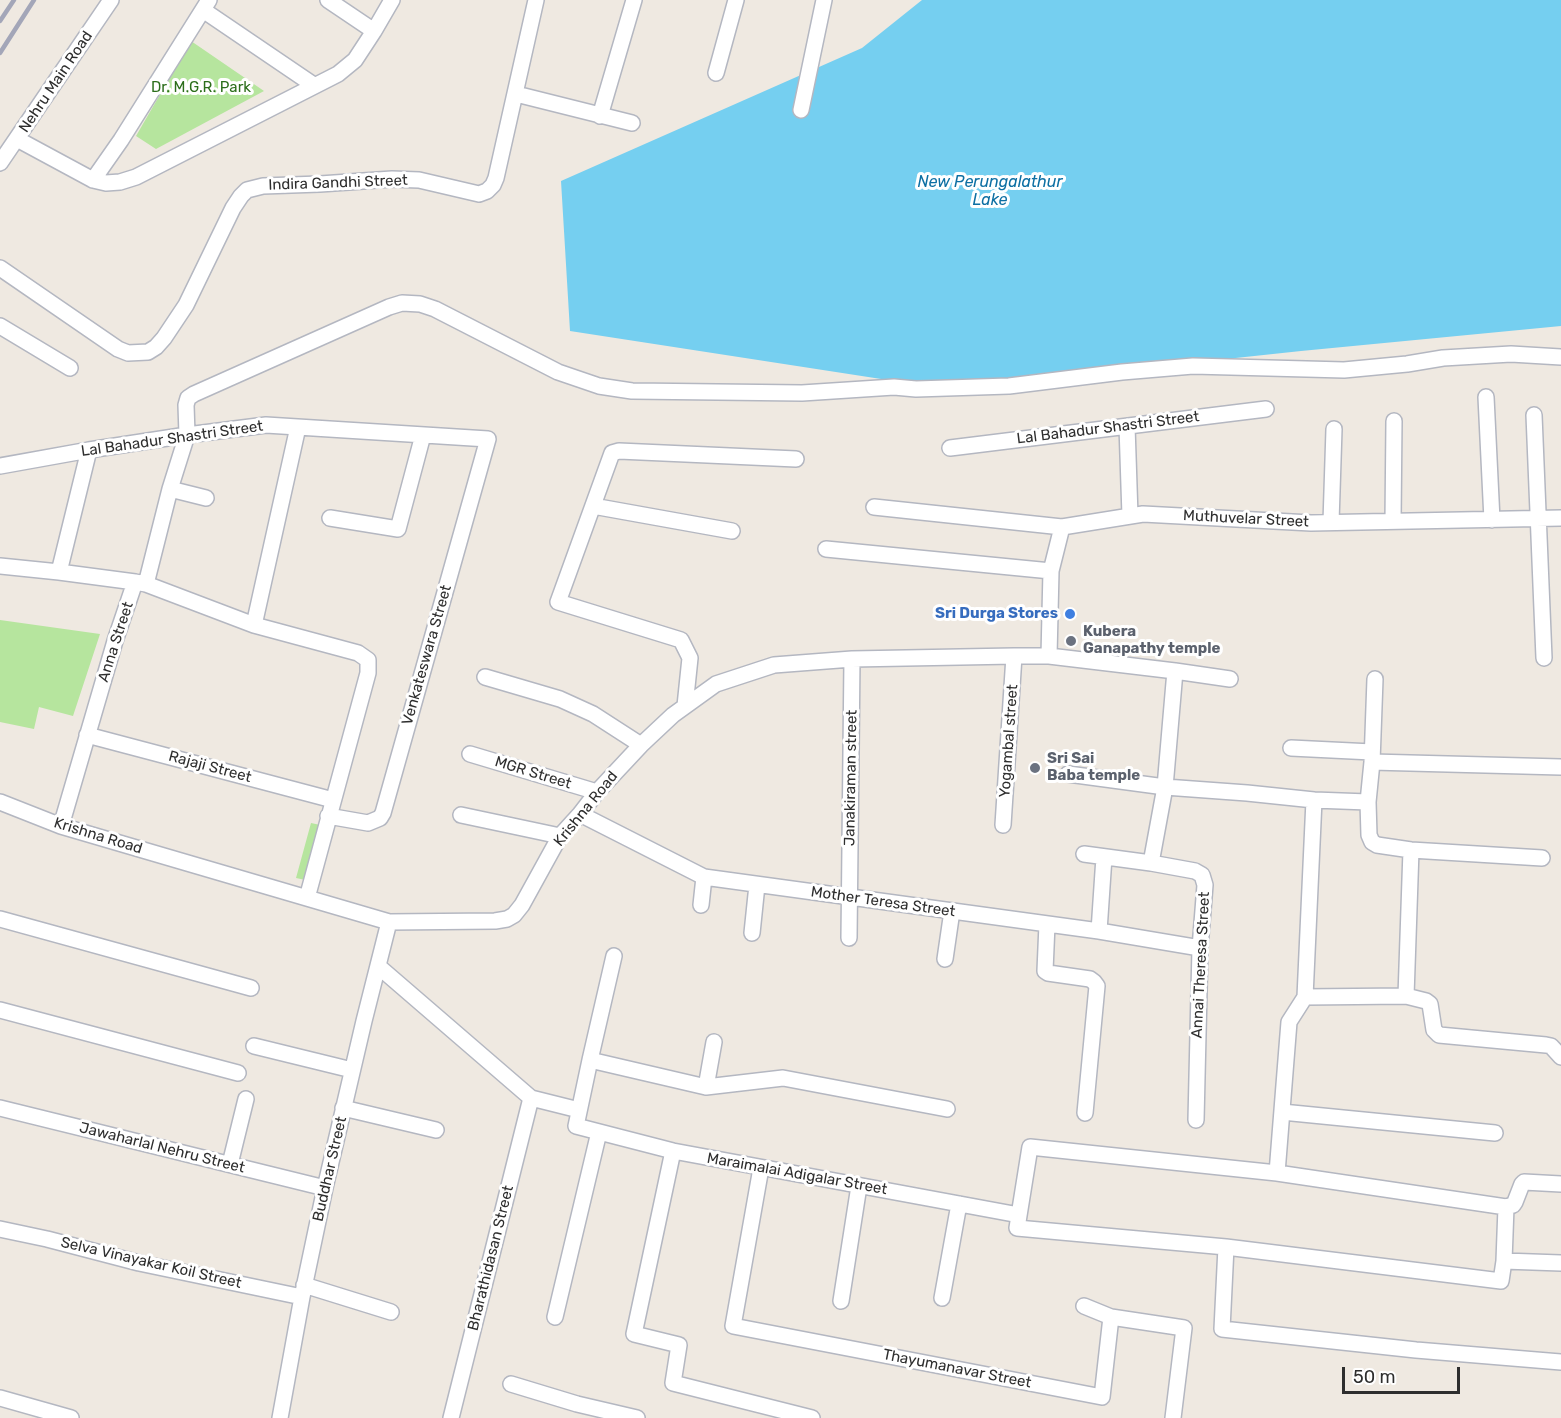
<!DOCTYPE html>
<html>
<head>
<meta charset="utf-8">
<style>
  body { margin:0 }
  #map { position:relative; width:1561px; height:1418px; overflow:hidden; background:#efe9e1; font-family:Rubik,sans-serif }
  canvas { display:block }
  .scale { position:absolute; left:1342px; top:1367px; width:118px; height:27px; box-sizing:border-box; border:3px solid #2e2e2e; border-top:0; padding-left:8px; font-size:18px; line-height:21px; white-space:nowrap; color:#2e2e2e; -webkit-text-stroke:4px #fff; paint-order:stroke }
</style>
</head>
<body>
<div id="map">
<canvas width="1561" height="1418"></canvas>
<div class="scale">50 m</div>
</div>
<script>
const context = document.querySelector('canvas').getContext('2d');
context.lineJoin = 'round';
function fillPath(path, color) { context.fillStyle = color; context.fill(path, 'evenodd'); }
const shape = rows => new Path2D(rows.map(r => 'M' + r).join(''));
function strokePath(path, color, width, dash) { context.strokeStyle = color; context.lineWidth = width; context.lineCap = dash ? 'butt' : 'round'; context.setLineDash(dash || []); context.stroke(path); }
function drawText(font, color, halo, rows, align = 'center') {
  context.font = font + ' Rubik,sans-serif'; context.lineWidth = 6; context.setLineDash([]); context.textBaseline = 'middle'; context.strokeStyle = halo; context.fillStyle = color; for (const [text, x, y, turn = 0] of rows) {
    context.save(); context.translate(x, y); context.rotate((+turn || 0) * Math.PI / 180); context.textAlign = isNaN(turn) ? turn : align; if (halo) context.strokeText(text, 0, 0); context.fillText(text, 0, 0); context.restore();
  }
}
const green = shape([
  [191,41,264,91,156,149,136,136],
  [0,620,100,634,73,716,39,707,34,729,0,722],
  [311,823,325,826,310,881,296,878]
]);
const water = shape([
  [922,0,1561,0,1561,326,1301,351,946,389,570,331,561,181,862,48]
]);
const minor = shape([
  [328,0,374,31],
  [203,10,315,86],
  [716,73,736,0],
  [516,94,632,123],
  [801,110,824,0],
  [600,116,634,0],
  [17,139,93,180,106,183,120,182,136,177,338,74,355,60,374,31,392,0],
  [0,163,111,0],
  [93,180,121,140,209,0],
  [0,268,118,349,128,353,148,352,156,347,164,338,186,305,233,208,241,196,247,190,263,186,320,184,392,179,419,180,479,194,487,191,493,185,496,178,536,0],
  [0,326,70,368],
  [1486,397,1492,520],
  [1534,415,1544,658],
  [1127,426,1130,516],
  [950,448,1266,409],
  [0,466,89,450,187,435,266,425,488,439,383,813,380,818,368,823,328,816],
  [170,489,206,498],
  [593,506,732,531],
  [874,507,1062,527],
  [330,518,398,529,423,435],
  [1393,521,1394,421],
  [1331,522,1334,429],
  [826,549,1051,571],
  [0,566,59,572,135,582],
  [59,572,89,450],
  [146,584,254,625,358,653,368,660,368,673,307,898],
  [254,625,298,427],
  [1049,656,1051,571,1062,527,1143,514,1311,523,1561,518],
  [1175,671,1230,679],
  [485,677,560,699,593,714,641,745],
  [685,706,690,658,681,640,558,602,612,453,619,451,796,459],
  [87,735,333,800],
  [1291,748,1372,752],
  [470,754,597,792],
  [1372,762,1561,767],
  [1068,774,1165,787,1151,863],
  [1314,800,1368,802,1372,762,1375,679],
  [0,802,61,826,389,922,495,921,507,919,514,915,522,905,560,836,580,814,597,792,641,745,673,715,716,684,774,665,852,659,1014,656,1049,656,1175,671,1165,787,1247,793,1314,800,1305,997,1289,1022,1277,1173],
  [1368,802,1369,835,1372,842,1377,845,1411,850,1542,858],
  [580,814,704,877,1099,931,1200,948],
  [461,815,560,836],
  [1003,825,1014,656],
  [61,826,115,641,135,582,146,584,170,489,187,435,186,405,188,398,194,394,389,307,402,303,420,304,435,309,558,372,599,386,632,391,802,393,894,387,916,389,1009,386,1122,372,1193,366,1344,370,1407,364,1443,358,1511,354,1561,357],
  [1084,854,1151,863,1195,871,1202,875,1205,885,1200,948,1196,1120],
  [701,905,704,877],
  [0,919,251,988],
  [1047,924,1045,971,1048,973,1090,979,1094,982,1097,986,1085,1113],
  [1099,931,1104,857],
  [752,933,757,885],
  [849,938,852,659],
  [945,959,952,911],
  [378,966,531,1098,579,1110],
  [1406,996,1411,850],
  [1305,997,1406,996,1426,1001,1430,1004,1434,1030,1439,1035,1546,1045,1551,1046,1561,1057],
  [0,1010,238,1073],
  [254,1046,352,1070],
  [590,1060,614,956],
  [706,1087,714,1042],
  [0,1108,325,1188],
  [343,1108,436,1130],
  [947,1109,783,1078,706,1087,590,1060,576,1126,673,1151,1019,1215],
  [1282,1112,1495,1133],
  [673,1151,634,1334,679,1345,673,1383,812,1418],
  [230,1164,246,1099],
  [761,1168,733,1326,1102,1397,1111,1317],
  [1506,1207,1504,1261,1501,1281,1226,1247,1017,1228,1030,1147,1277,1173,1506,1207,1513,1205,1515,1202,1522,1184,1524,1182,1561,1184],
  [0,1229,47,1239,139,1263,302,1297],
  [1226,1247,1222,1329,1416,1350,1561,1362],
  [1504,1261,1561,1263],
  [304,1285,391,1312],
  [942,1298,959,1204],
  [841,1301,859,1186],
  [1084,1306,1111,1317,1184,1328,1173,1418],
  [555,1317,599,1132],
  [511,1384,577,1404,637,1418],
  [0,1398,71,1418],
  [280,1418,302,1297,325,1188,364,1021,389,922],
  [451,1418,531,1098]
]);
const rail = shape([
  [0,21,14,0],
  [0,53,34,0]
]);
const markers = [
  [1070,614,6,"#3f7fe0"],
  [1071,641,6,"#6b7280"],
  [1035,768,6,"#6b7280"]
];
const streetNames = [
  ["Nehru Main Road",56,82,-56],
  ["Indira Gandhi Street",338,183,-2],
  ["Lal Bahadur Shastri Street",1108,428,-7],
  ["Lal Bahadur Shastri Street",172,439,-8],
  ["Muthuvelar Street",1246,519,3],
  ["Anna Street",116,642,-72],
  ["Venkateswara Street",427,655,-74],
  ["Yogambal street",1009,741,-86],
  ["Rajaji Street",210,767,15],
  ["MGR Street",533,773,17],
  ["Janakiraman street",851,778,-89],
  ["Krishna Road",586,809,-51],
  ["Krishna Road",98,836,17],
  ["Mother Teresa Street",883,902,8],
  ["Annai Theresa Street",1201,965,-87],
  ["Jawaharlal Nehru Street",162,1148,14],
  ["Buddhar Street",330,1169,-77],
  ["Maraimalai Adigalar Street",797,1174,10],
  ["Bharathidasan Street",491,1258,-76],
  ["Selva Vinayakar Koil Street",151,1263,13],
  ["Thayumanavar Street",957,1369,11]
];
const parkNames = [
  ["Dr. M.G.R. Park",201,88]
];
const shopNames = [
  ["Sri Durga Stores",1058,614]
];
const worshipNames = [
  ["Kubera",1083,632],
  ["Ganapathy temple",1083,649],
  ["Sri Sai",1047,759],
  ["Baba temple",1047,776]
];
const waterNames = [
  ["New Perungalathur",990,182],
  ["Lake",990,200]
];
fillPath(green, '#b6e59e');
fillPath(water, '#75cff0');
strokePath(minor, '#b4b7c1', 18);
strokePath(minor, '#fff', 15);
strokePath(rail, '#a3a6b8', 4.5);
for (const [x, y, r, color] of markers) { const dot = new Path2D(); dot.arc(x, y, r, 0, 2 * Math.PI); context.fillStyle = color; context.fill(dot); strokePath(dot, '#fff', 2); }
drawText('15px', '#2e2e2e', '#fff', streetNames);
drawText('15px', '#2c6e1b', '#fff', parkNames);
drawText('bold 15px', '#366cbe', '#fff', shopNames, 'right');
drawText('bold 15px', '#5b616d', '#fff', worshipNames, 'left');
drawText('italic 16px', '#0d6fa3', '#fff', waterNames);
</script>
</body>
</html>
